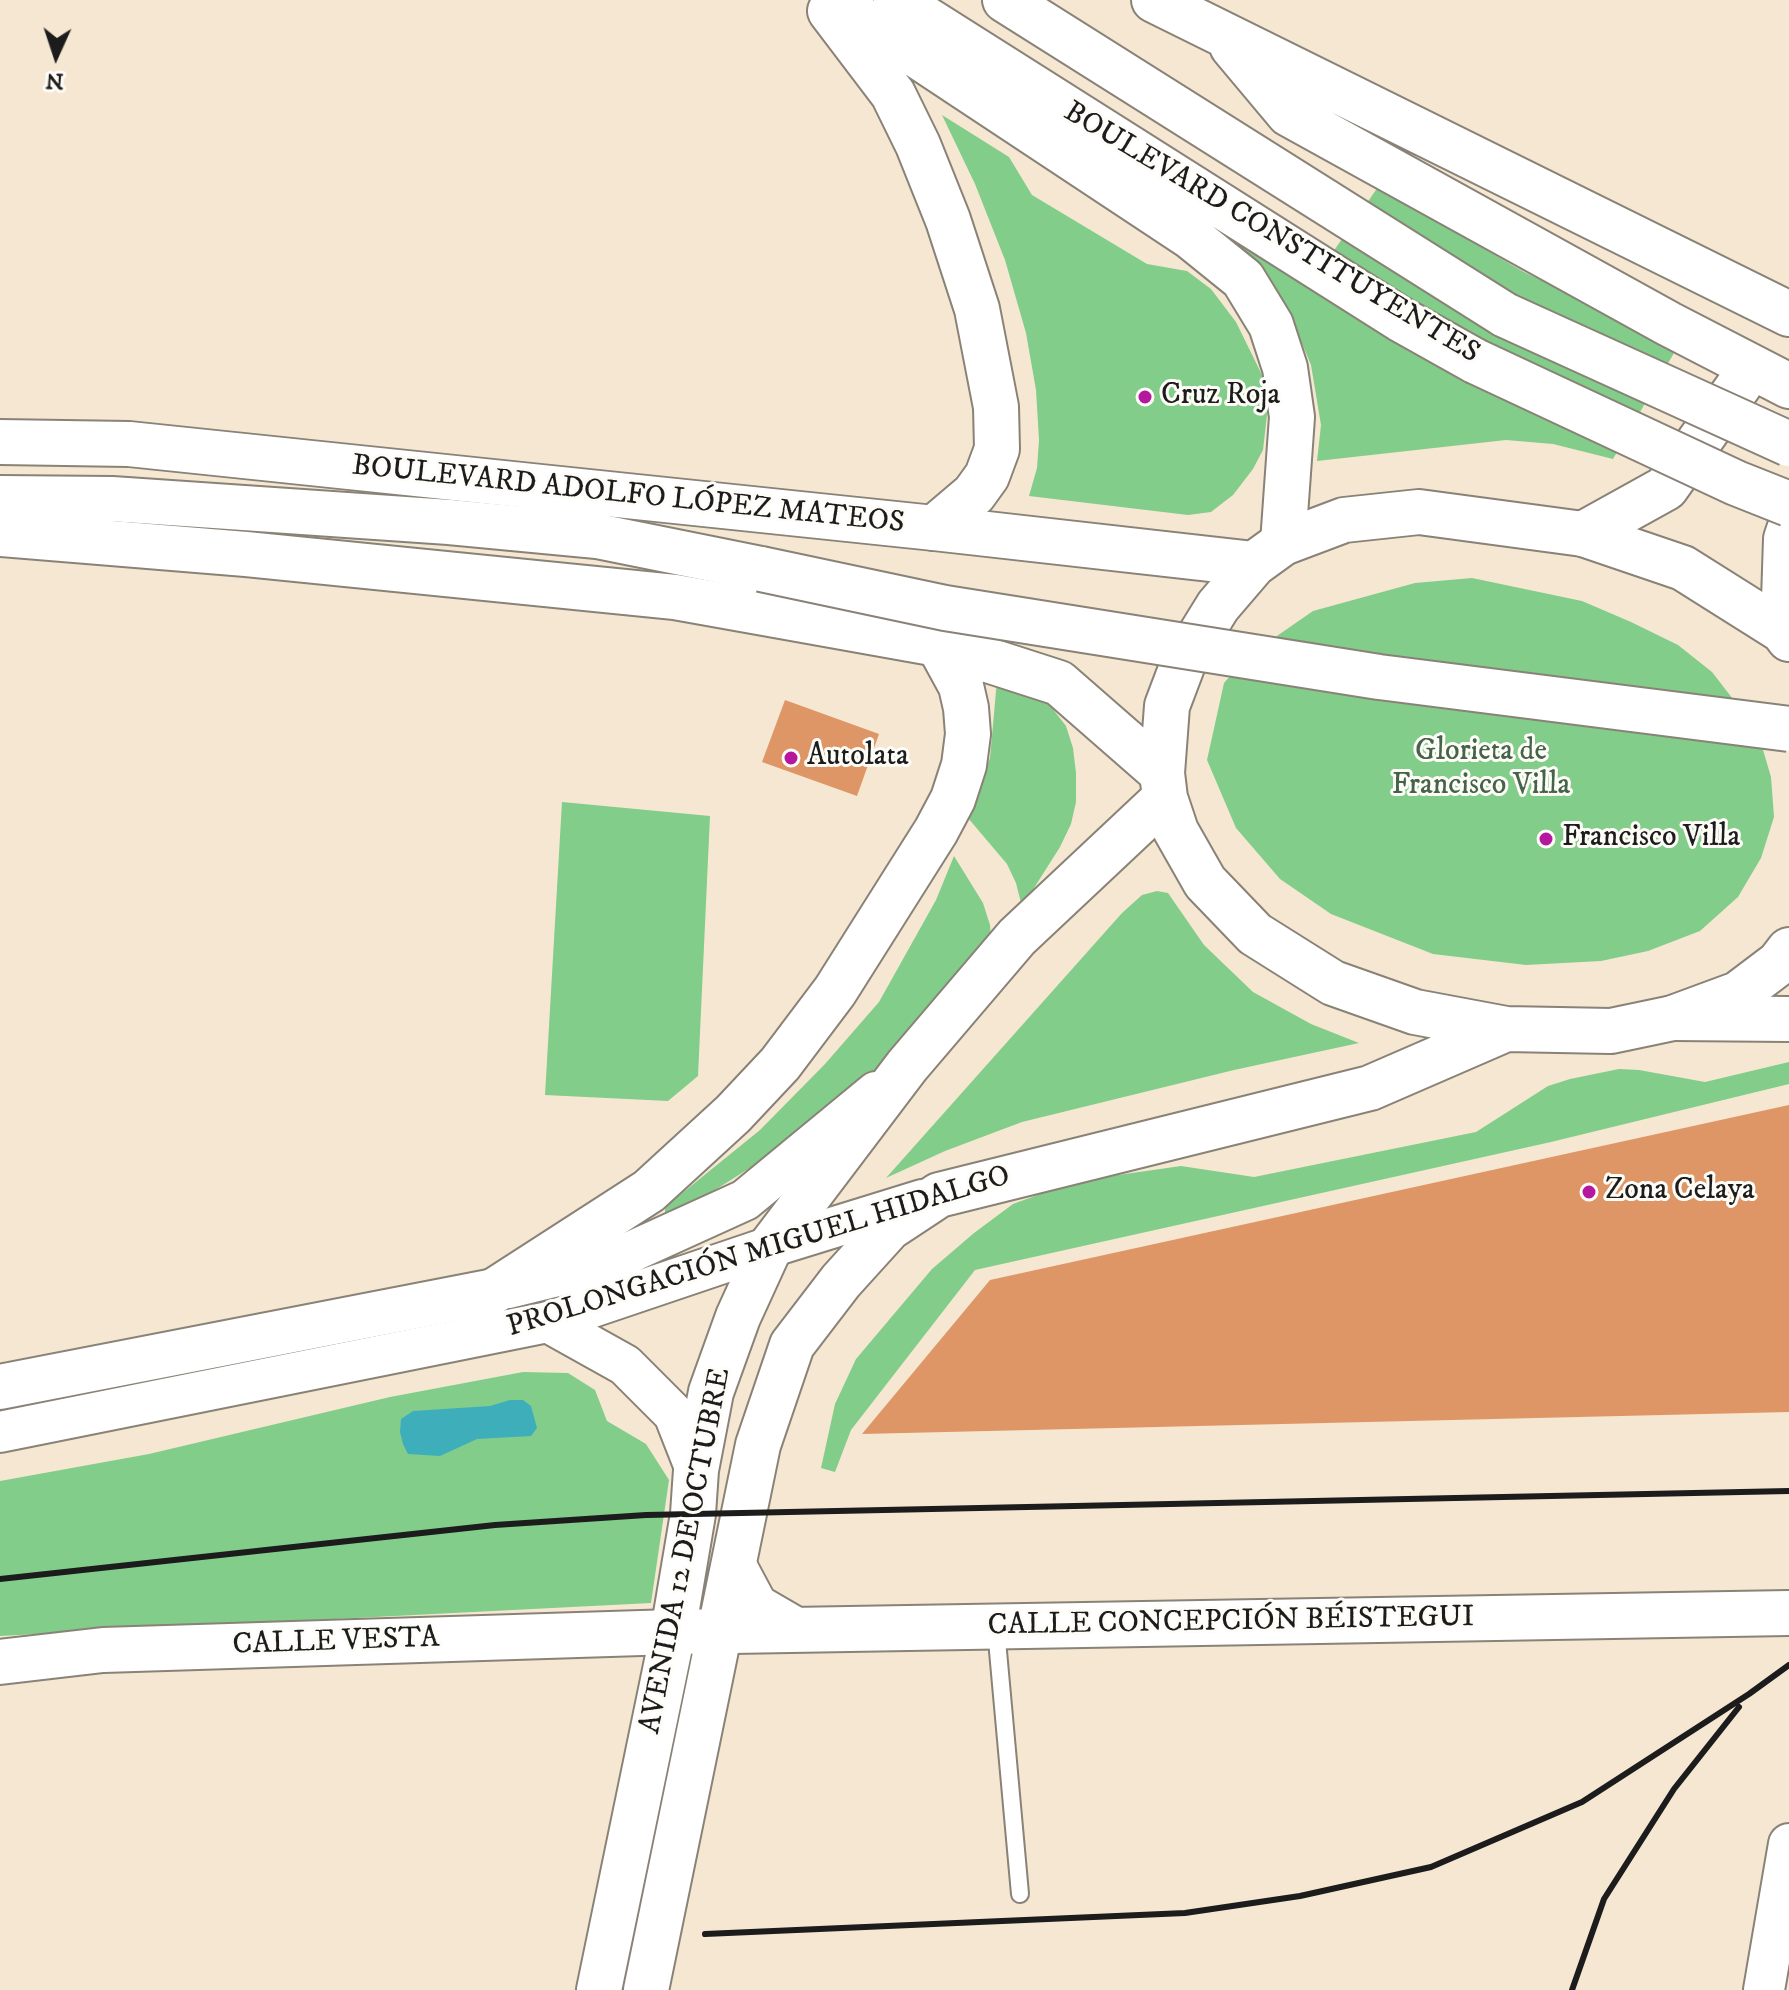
<!DOCTYPE html>
<html>
<head>
<meta charset="utf-8">
<style>
  body { margin:0 }
  #map { position:relative; width:1789px; height:1990px; overflow:hidden; background:#f6e7d2; font-family:"IM FELL DW Pica",serif }
  canvas { display:block }
  .north { position:absolute; left:16px; top:16px; width:80px; height:80px; -webkit-text-stroke:6px #fdfcf7; paint-order:stroke; rotate:183deg; font-size:22px; font-weight:700; line-height:32px; text-align:center; color:#1c1c1c }
  .north::after { content:''; display:block; margin:auto; width:28px; height:36px; background:#1c1c1c; clip-path:polygon(50% 0,100% 100%,50% 72%,0 100%) }
</style>
</head>
<body>
<div id="map">
<canvas width="1789" height="1990"></canvas>
<div class="north">N</div>
</div>
<script>
const context = document.querySelector('canvas').getContext('2d');
context.lineJoin = 'round';
function fillPath(path, color) { context.fillStyle = color; context.fill(path, 'evenodd'); }
const shape = rows => new Path2D(rows.map(r => 'M' + r).join(''));
function strokePath(path, color, width, dash) { context.strokeStyle = color; context.lineWidth = width; context.lineCap = dash ? 'butt' : 'round'; context.setLineDash(dash || []); context.stroke(path); }
function drawText(font, color, halo, rows, align = 'center') {
  context.font = font + ' "IM FELL DW Pica",serif'; context.lineWidth = 6; context.setLineDash([]); context.textBaseline = 'middle'; context.strokeStyle = halo; context.fillStyle = color; for (const [text, x, y, turn = 0] of rows) {
    context.save(); context.translate(x, y); context.rotate((+turn || 0) * Math.PI / 180); context.textAlign = isNaN(turn) ? turn : align; if (halo) context.strokeText(text, 0, 0); context.fillText(text, 0, 0); context.restore();
  }
}
const green = shape([
  [942,115,1009,157,1032,195,1147,264,1187,271,1211,289,1236,322,1264,379,1267,415,1263,450,1253,469,1233,495,1211,512,1188,515,1029,496,1037,468,1039,440,1036,390,1026,333,1005,260,975,184],
  [1378,187,1524,272,1678,346,1613,459,1553,444,1506,440,1317,461,1321,425,1311,365,1286,305,1262,265,1220,232,1308,288],
  [1472,578,1582,601,1631,622,1678,645,1712,672,1736,703,1761,743,1771,777,1774,817,1761,858,1738,897,1700,931,1648,951,1601,961,1526,965,1433,954,1331,914,1280,879,1236,828,1207,760,1224,683,1248,656,1313,611,1415,583],
  [997,680,1027,688,1052,708,1066,726,1073,748,1076,773,1076,802,1071,824,1060,847,1022,907,1016,883,1007,864,968,818,990,758],
  [562,802,710,816,698,1076,668,1101,545,1095],
  [954,856,983,903,990,925,992,950,930,1021,853,1089,772,1154,688,1207,665,1215,665,1207,760,1130,825,1064,879,1002,936,900],
  [1157,891,1168,893,1204,945,1253,992,1311,1024,1359,1043,1234,1070,1022,1122,945,1151,886,1178,1122,913,1142,895],
  [1789,1062,1789,1084,1551,1142,975,1270,851,1430,835,1472,821,1468,835,1404,856,1359,932,1269,974,1233,1013,1204,1062,1186,1118,1175,1181,1166,1254,1177,1476,1132,1548,1086,1570,1079,1619,1069,1639,1070,1705,1082],
  [523,1372,568,1373,595,1390,607,1421,646,1444,669,1480,651,1603,0,1636,0,1481,149,1454,390,1397]
]);
const water = shape([
  [510,1400,523,1400,531,1406,537,1428,531,1436,477,1439,440,1456,408,1454,403,1444,400,1432,401,1419,413,1411,490,1406]
]);
const building = shape([
  [785,700,879,734,857,796,762,762],
  [1789,1105,1789,1412,862,1434,990,1280]
]);
const service = shape([
  [996,1629,1020,1894]
]);
const tertiary = shape([
  [508,1288,602,1265,745,1200,876,1092],
  [548,1322,625,1365,674,1414,696,1470],
  [0,1432,548,1322,770,1247,922,1200],
  [733,1560,757,1605,800,1630],
  [1764,1990,1789,1844]
]);
const secondary = shape([
  [0,1387,494,1291],
  [0,1662,103,1650,673,1632,1789,1613]
]);
const primary = shape([
  [0,442,129,444,934,528,1254,564],
  [0,534,246,554,675,597,938,644,1059,683,1162,773],
  [1789,639,1783,631,1683,568,1583,534,1419,512,1344,520,1283,543,1254,564,1218,606,1184,661,1167,706,1162,773,1165,798,1176,831,1205,882,1255,934,1333,983,1415,1012,1506,1029,1611,1031,1673,1018,1738,994,1779,963,1789,950],
  [494,1291,649,1191,733,1114,780,1064,835,991,936,831,953,799,964,765,968,734,966,708,961,686,938,644],
  [599,1990,673,1632,693,1514,696,1470,711,1392,738,1317,770,1247,907,1066,1017,937,1165,798],
  [646,1990,758,1445,792,1345,841,1281,889,1228,939,1195,1370,1088,1506,1029]
]);
const trunk = shape([
  [833,0,1191,237,1243,279,1271,325,1285,368,1292,417,1283,543],
  [896,0,1400,319,1475,361],
  [1005,0,1505,315],
  [1154,0,1789,314],
  [830,11,893,94,918,145,948,220,977,309,996,407,997,449,987,476,974,494,934,528],
  [1232,46,1289,114,1669,324,1789,386],
  [0,498,112,499,449,522,597,536,761,569],
  [1583,534,1666,488,1740,384],
  [1783,631,1786,539,1789,530],
  [1673,1018,1789,1019]
]);
const rail = shape([
  [0,1579,495,1525,646,1515,1789,1491],
  [705,1934,1185,1913,1300,1896,1431,1867,1582,1802,1749,1694,1789,1665],
  [1572,1990,1604,1899,1674,1789,1739,1707]
]);
const trunkBridge = shape([
  [1505,315,1789,444],
  [1475,361,1736,483,1789,504],
  [761,569,945,608,1379,677,1789,729]
]);
const markers = [
  [1145,397,8,"#b5179e"],
  [791,758,8,"#b5179e"],
  [1546,839,8,"#b5179e"],
  [1589,1192,8,"#b5179e"]
];
const streetNames = [
  ["BOULEVARD CONSTITUYENTES",1271,234,31],
  ["BOULEVARD ADOLFO LÓPEZ MATEOS",628,496,6],
  ["PROLONGACIÓN MIGUEL HIDALGO",759,1253,-17],
  ["AVENIDA 12 DE OCTUBRE",687,1551,-79],
  ["CALLE CONCEPCIÓN BÉISTEGUI",1231,1623,-1],
  ["CALLE VESTA",336,1643,-2]
];
const poiNames = [
  ["Cruz Roja",1161,397],
  ["Autolata",807,758],
  ["Francisco Villa",1562,839],
  ["Zona Celaya",1605,1192]
];
const parkNames = [
  ["Glorieta de",1481,753],
  ["Francisco Villa",1481,787]
];
fillPath(green, '#82cd8a');
fillPath(water, '#3faebb');
fillPath(building, '#df9666');
strokePath(service, '#898277', 20);
strokePath(tertiary, '#898277', 44);
strokePath(secondary, '#898277', 48);
strokePath(primary, '#898277', 48);
strokePath(trunk, '#898277', 48);
strokePath(service, '#fff', 16);
strokePath(tertiary, '#fff', 40);
strokePath(secondary, '#fff', 44);
strokePath(primary, '#fff', 44);
strokePath(trunk, '#fff', 44);
strokePath(rail, '#1c1c1c', 6);
strokePath(trunkBridge, '#898277', 48, []);
strokePath(trunkBridge, '#fff', 44);
for (const [x, y, r, color] of markers) { const dot = new Path2D(); dot.arc(x, y, r, 0, 2 * Math.PI); context.fillStyle = color; context.fill(dot); strokePath(dot, '#fdfcf7', 3); }
drawText('30px', '#1c1c1c', '#fdfcf7', streetNames);
drawText('30px', '#1c1c1c', '#fdfcf7', poiNames, 'left');
drawText('30px', '#456348', '#fdfcf7', parkNames);
</script>
</body>
</html>
